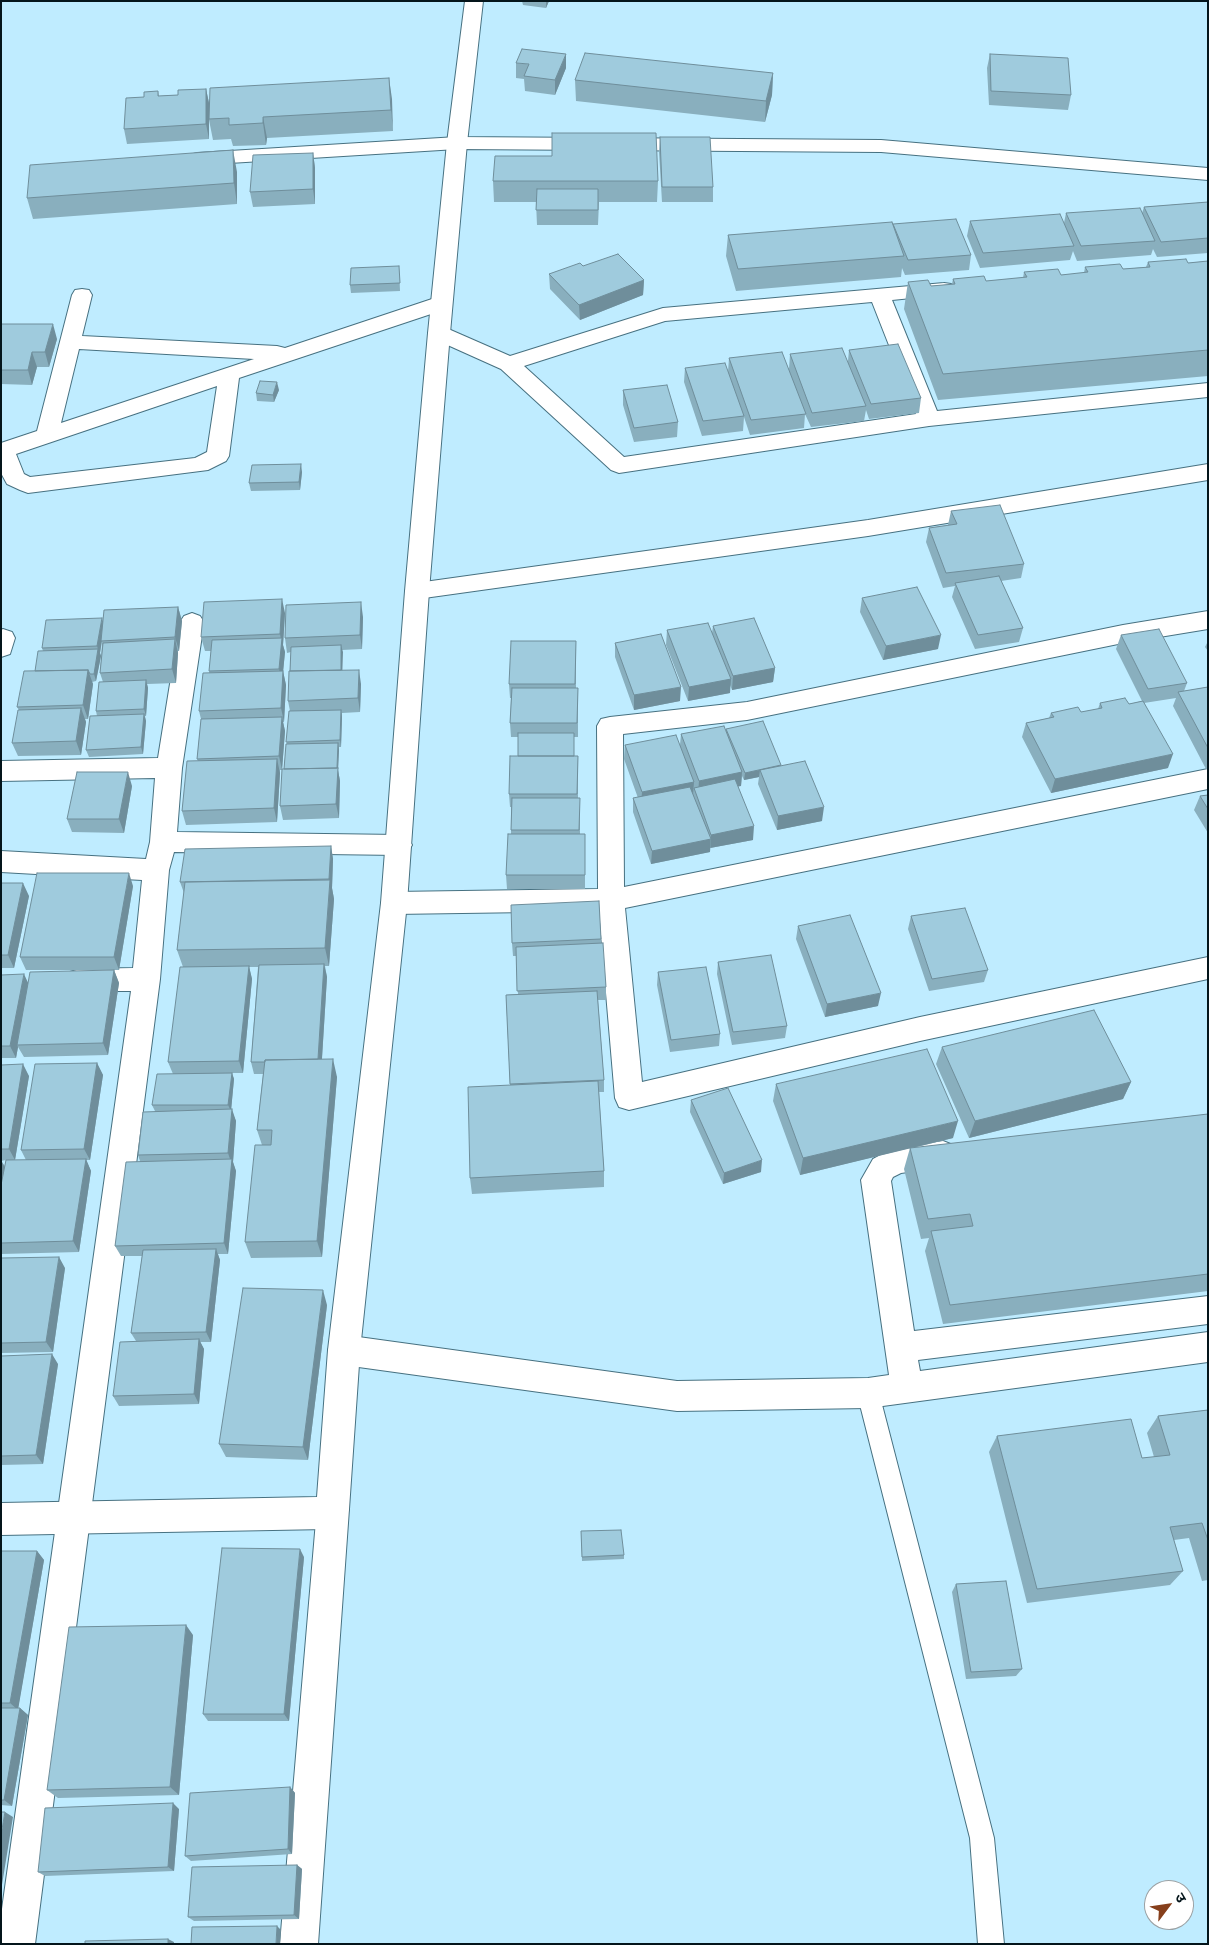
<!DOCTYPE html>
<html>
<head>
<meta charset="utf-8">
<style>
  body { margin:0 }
  #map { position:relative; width:1209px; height:1945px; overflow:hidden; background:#bfecff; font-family:"Public Sans","Noto Sans Devanagari",sans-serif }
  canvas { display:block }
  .frame { position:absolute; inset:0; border:2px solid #04151b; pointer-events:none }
  .north { position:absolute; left:1144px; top:1880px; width:50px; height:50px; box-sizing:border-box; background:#fff; border:1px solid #9ba1a4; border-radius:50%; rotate:59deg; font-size:14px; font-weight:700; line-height:20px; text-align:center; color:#04151b }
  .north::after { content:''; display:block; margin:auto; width:18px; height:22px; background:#863f1c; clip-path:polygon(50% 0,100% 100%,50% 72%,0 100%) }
</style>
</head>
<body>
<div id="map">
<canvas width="1209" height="1945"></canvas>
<div class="frame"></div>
<div class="north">उ</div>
</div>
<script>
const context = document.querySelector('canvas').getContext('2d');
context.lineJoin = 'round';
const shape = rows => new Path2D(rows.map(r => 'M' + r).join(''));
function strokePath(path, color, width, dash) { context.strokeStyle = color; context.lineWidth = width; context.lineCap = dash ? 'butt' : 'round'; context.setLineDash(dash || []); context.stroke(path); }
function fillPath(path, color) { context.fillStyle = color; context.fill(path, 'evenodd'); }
const lane = shape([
  [868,1383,876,1386,879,1393,994,1838,1004,1944,978,1944,970,1838,857,1393,860,1386,868,1383]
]);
const street = shape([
  [457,137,881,140,1208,168,1208,180,881,152,457,149,197,165,190,163,187,159,190,155,197,153,457,137],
  [944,283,951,284,954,289,951,294,892,300,937,411,1208,383,1208,397,929,426,619,473,611,470,501,369,432,338,428,333,432,328,439,326,446,328,510,356,663,308,944,283],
  [872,302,916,414,624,457,524,366,665,321,872,302],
  [82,289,89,290,92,295,82,336,277,346,285,348,435,298,442,297,449,298,452,303,449,308,239,378,229,456,226,461,208,470,28,493,20,490,7,484,1,473,1,443,37,431,72,295,75,290,82,289],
  [79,349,254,359,61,423,79,349],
  [217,386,207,452,195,458,30,477,24,474,16,454,217,386],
  [1208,464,1208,480,868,536,417,599,409,597,405,591,409,585,417,583,868,520,1208,464],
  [1208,611,1208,629,1123,643,747,720,623,734,624,887,1208,769,1208,789,625,908,642,1082,920,1017,1208,957,1208,979,920,1041,629,1110,619,1107,615,1098,599,911,394,914,385,911,381,903,385,895,394,892,598,889,597,726,601,719,610,717,747,702,1123,625,1208,611],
  [192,613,200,616,204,622,182,768,177,832,399,835,408,838,412,845,408,852,399,855,174,852,169,870,160,979,35,1944,1,1944,1,1916,131,991,80,991,70,988,66,980,70,972,80,969,133,968,142,880,1,872,1,851,146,859,150,842,155,778,1,781,1,761,158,758,180,622,184,616,192,613],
  [3,629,12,632,15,638,10,654,1,657,1,630,3,629],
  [943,1141,953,1145,958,1154,953,1163,943,1167,901,1173,893,1177,891,1181,914,1331,1208,1296,1208,1324,918,1360,920,1371,1208,1332,1208,1362,868,1408,677,1411,344,1365,333,1360,328,1350,333,1340,344,1335,677,1381,868,1378,889,1375,861,1180,873,1159,886,1152,896,1148,943,1141],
  [333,1493,345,1497,349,1509,318,1944,280,1944,317,1509,321,1497,333,1493]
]);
const secondary = shape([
  [465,1,483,1,467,143,450,333,429,591,407,903,360,1350,349,1509,345,1521,327,1529,1,1535,1,1503,317,1497,328,1350,381,903,405,591,428,333,447,143,465,1]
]);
const wall = shape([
  [522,1,549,1,546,8,523,5],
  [990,54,1071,95,1068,110,989,105,987,68],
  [516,63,566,68,555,95,525,91,524,79,516,78],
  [773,73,772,95,765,122,576,101,575,80],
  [389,78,393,131,267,138,266,145,233,146,231,139,213,140,209,120,209,139,127,144,124,129,144,97,158,91,159,96,178,95,206,89,209,103],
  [660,137,713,187,713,202,662,202,659,152],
  [313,153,315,168,315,204,253,207,250,192],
  [237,172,237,204,33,219,27,198],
  [493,181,658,181,657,202,599,202,598,225,537,225,536,202,494,202],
  [1208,202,1208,253,1157,257,1153,249,1151,255,1077,261,1073,251,1070,260,980,268,967,236,970,221,1064,223,1066,213,1142,213,1144,207],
  [893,226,971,255,969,270,905,275,902,268,901,277,736,291,726,256,728,235],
  [1208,261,1208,376,938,400,904,309,908,282,931,286,952,284,953,279,986,281,1023,278,1024,272,1061,275,1084,273,1085,267,1123,269,1146,267,1148,262,1188,263],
  [399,266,400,291,351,293,350,285],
  [583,266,644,280,643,295,580,320,550,289,549,274],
  [1,324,57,339,49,367,37,367,32,385,1,384],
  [849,350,921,398,919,413,869,419,866,410,864,421,811,427,805,414,804,428,750,435,744,417,743,431,702,436,684,382,685,368,728,372,729,358,789,369,790,354,848,361],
  [279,390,274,402,257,401,256,393],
  [623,390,678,422,677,437,634,442,623,405],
  [302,472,300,490,251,491,249,483],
  [951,511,1024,564,1021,578,1001,581,1023,628,1019,642,975,649,952,597,955,586,943,588,926,542,929,528,948,525],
  [862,598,938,649,883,660,860,612],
  [178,607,182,621,179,651,178,651,178,653,176,683,147,684,148,688,146,716,145,716,146,721,143,754,89,757,86,750,97,716,96,711,103,682,100,673,102,644,102,641,100,653,101,656,96,681,92,682,93,684,88,719,85,719,86,722,81,755,18,756,12,743,19,710,17,707,35,671,43,651,42,648,103,623],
  [285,613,283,645,285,652,283,671,286,685,284,722,283,722,285,731,282,770,280,770,280,773,277,822,186,825,182,811,198,761,197,759,201,719,199,711,209,673,211,651,205,651,201,637],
  [363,617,362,649,342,650,342,670,361,684,360,712,342,713,342,717,341,747,339,747,338,770,340,781,339,818,283,820,280,806,290,711,288,701,291,652,287,653,285,638],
  [713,626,775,668,773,682,732,690,730,685,730,693,688,701,666,645,667,630,712,633],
  [1121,635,1187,683,1184,691,1208,687,1208,769,1206,769,1173,706,1176,698,1144,703,1168,768,1051,793,1022,737,1026,723,1049,718,1051,713,1081,712,1098,709,1100,703,1129,704,1142,701,1116,649],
  [576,641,576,688,578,688,578,737,574,737,574,756,578,756,578,798,580,812,580,834,585,834,585,889,507,889,506,875,511,834,511,807,510,807,509,794,518,756,518,737,511,737,510,723,511,698,510,698,509,684],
  [1208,641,1208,651,1205,647],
  [615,643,680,701,634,710,615,657],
  [726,729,781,765,822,821,777,830,758,784,759,777,744,780,742,776,741,786,738,786,753,840,710,848,710,847,710,852,651,864,633,812,633,798,638,798,624,759,625,745,680,745,681,734,726,732],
  [132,786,124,833,72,832,67,819],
  [1208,795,1208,833,1194,810,1200,796],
  [331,846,333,859,332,888,334,899,329,966,325,966,327,977,322,1059,337,1077,322,1257,251,1258,245,1242,262,1145,257,1130,263,1074,254,1074,251,1062,258,967,249,967,252,979,243,1073,232,1073,234,1079,231,1110,236,1121,233,1162,236,1171,228,1254,218,1254,220,1260,211,1342,200,1342,204,1349,199,1404,119,1406,113,1396,136,1341,131,1333,142,1256,121,1256,115,1246,140,1161,138,1155,155,1111,152,1105,173,1074,168,1062,183,967,177,950,184,893,180,882],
  [1,883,29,896,14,968,1,968],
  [133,886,119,970,26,970,20,957],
  [599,901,601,943,606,987,606,1000,598,1000,604,1080,604,1092,599,1092,604,1171,604,1187,472,1194,470,1178,510,1085,506,995,518,994,516,956,513,956,512,943],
  [911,916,988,970,984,982,929,991,908,929],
  [798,926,878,1006,825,1017,796,939],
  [718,962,787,1026,785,1038,732,1045,717,974],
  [114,970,119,983,108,1055,24,1057,18,1047,16,1058,1,1058,1,975,28,983],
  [658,972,720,1034,719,1046,670,1052,657,985],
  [942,1047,1131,1082,1123,1099,969,1138,936,1064],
  [97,1063,103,1075,90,1160,86,1160,91,1171,79,1252,1,1254,1,1065,29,1076,15,1160,26,1160,21,1150],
  [6,1160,5,1166,1,1161],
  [776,1084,953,1138,913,1148,1208,1114,1208,1291,943,1324,925,1251,929,1238,921,1239,904,1169,910,1148,800,1175,773,1101],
  [691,1100,761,1172,723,1184,690,1112],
  [1,1258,65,1268,53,1352,1,1353],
  [327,1305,308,1460,226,1457,219,1444],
  [1,1356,58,1364,43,1464,1,1465],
  [1208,1410,1208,1580,1202,1581,1189,1538,1174,1540,1183,1571,1170,1585,1027,1603,989,1452,997,1436,1142,1458,1154,1457,1147,1433,1158,1416],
  [581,1531,624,1555,624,1559,582,1561],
  [1,1551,37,1551,44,1560,18,1708,20,1708,28,1715,12,1806,1,1805],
  [304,1557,289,1721,208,1721,203,1714],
  [956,1584,1022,1669,1016,1676,966,1679,952,1592],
  [193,1635,179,1795,58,1798,47,1790],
  [290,1787,295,1793,292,1854,191,1861,185,1856],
  [179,1809,174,1871,45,1876,38,1872],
  [297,1865,302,1869,299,1919,194,1921,188,1917]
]);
const shadedWall = shape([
  [546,1,549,1,546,8],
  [566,54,566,68,555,95,555,80],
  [773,73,772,95,765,122,766,101],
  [389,78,392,99,393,131,391,110],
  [206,89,209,103,209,139,206,124],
  [263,117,267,138,266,145,263,123],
  [233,150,237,172,237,204,234,183],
  [313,153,315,168,315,204,313,189],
  [644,280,643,295,580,320,579,305],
  [53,324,57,339,49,367,45,352],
  [32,352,37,367,32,385,28,370],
  [277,382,279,390,274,402,273,395],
  [301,464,302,472,300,490,299,482],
  [282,599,285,613,283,645,285,652,282,683,279,669,281,640,280,634],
  [361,602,363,617,362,649,360,635],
  [178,607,182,621,179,651,175,637],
  [102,618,104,625,100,653,101,656,96,681,94,674,98,649,97,646],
  [941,635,938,649,883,660,886,646],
  [175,639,178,653,176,683,172,669],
  [341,645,343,652,342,681,341,674],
  [775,668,773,682,732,690,733,676],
  [88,670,93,684,88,719,83,705],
  [359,670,361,684,360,712,358,698],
  [283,671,286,685,284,722,281,708],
  [731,679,730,693,688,701,689,687],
  [146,680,148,688,146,716,144,709],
  [681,687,680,701,634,710,634,695],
  [81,708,86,722,81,755,76,741],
  [341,710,342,717,341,747,340,740],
  [144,714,146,721,143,754,141,747],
  [282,717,285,731,282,770,279,756],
  [338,743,339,750,338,770,340,781,339,818,336,804],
  [1173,754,1168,768,1051,793,1055,779],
  [277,759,280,773,277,822,274,808],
  [760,770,759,777,744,780,745,773],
  [128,772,132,786,124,833,119,819],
  [742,772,741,786,698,795,699,781],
  [694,782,693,795,641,806,642,792],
  [824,807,822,821,777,830,778,816],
  [754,826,753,840,710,848,711,835],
  [711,839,710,852,651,864,652,851],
  [331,846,333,859,332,888,334,899,329,966,325,948,330,884,329,879],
  [129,873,133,886,119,970,114,957],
  [23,883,29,896,14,968,8,955],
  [324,964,327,977,321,1073,318,1060],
  [249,966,252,979,243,1073,239,1061],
  [114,970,119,983,108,1055,103,1043],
  [24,974,30,987,17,1045,18,1047,16,1058,10,1046],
  [881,993,878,1006,825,1017,827,1004],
  [333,1059,337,1077,322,1257,317,1241],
  [97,1063,103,1075,90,1160,84,1149],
  [23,1064,29,1076,15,1160,9,1149],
  [232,1073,234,1079,231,1111,228,1105],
  [1131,1082,1123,1099,969,1138,975,1121],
  [232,1109,236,1121,233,1162,236,1171,228,1254,224,1243,231,1162,228,1153],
  [958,1121,953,1138,800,1175,803,1158],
  [86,1159,91,1171,79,1252,73,1241],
  [1,1160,5,1168,1,1194],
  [762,1160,761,1172,723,1184,724,1173],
  [216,1249,220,1260,211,1342,206,1332],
  [59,1257,65,1268,53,1352,46,1342],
  [323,1290,327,1305,308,1460,303,1447],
  [199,1339,204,1349,199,1404,194,1394],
  [52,1354,58,1364,43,1464,36,1455],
  [300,1549,304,1557,289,1721,284,1714],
  [37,1551,44,1560,18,1710,10,1703],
  [186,1625,193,1635,179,1795,170,1787],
  [20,1708,28,1715,12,1806,4,1800],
  [290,1787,295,1793,292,1854,288,1849],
  [173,1803,179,1809,174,1871,168,1867],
  [5,1812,13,1817,1,1891,1,1835],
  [297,1865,302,1869,299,1919,294,1915],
  [277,1926,281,1930,280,1944,276,1944],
  [168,1939,174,1942,174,1944,168,1944]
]);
const building = shape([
  [522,49,566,54,555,80,524,76,529,64,516,63,522,49],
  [585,53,773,73,766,101,575,80,585,53],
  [990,54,1068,58,1071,95,991,91,990,54],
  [389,78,391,110,263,117,263,123,229,125,229,118,209,119,210,88,389,78],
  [206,89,206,124,124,129,126,98,144,97,144,92,158,91,158,96,178,95,178,90,206,89],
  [552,133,656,133,658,181,493,181,495,156,552,156,552,133],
  [660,137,710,137,713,187,662,187,660,137],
  [233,150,234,183,27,198,30,165,233,150],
  [313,153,313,189,250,192,253,155,313,153],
  [537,189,598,189,598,210,536,210,537,189],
  [1208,202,1208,238,1161,242,1144,207,1208,202],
  [1140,208,1155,241,1081,246,1066,213,1140,208],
  [1060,214,1074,246,983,253,970,221,1060,214],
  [956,219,971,255,908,260,893,224,956,219],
  [892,222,904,256,738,269,728,235,892,222],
  [618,254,644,280,579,305,549,274,580,263,583,266,618,254],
  [1186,259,1188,263,1208,261,1208,350,943,374,908,282,928,280,931,286,955,284,953,279,984,276,986,281,1027,277,1024,272,1058,269,1061,275,1088,272,1085,267,1120,264,1123,269,1150,267,1148,262,1186,259],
  [399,266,400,283,350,285,351,268,399,266],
  [1,324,53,324,45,352,32,352,28,370,1,370,1,324],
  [898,344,921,398,871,404,849,350,898,344],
  [842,348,866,406,812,413,790,354,842,348],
  [782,352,806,414,751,420,729,358,782,352],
  [725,363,744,416,703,421,685,368,725,363],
  [260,381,277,382,273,395,256,393,260,381],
  [667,385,678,422,634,428,623,390,667,385],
  [301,464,299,482,249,483,252,465,301,464],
  [1000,505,1024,564,946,573,929,528,957,524,951,511,1000,505],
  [999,576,1023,628,978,635,955,583,999,576],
  [917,587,941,635,886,646,862,598,917,587],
  [282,599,280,634,201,637,204,602,282,599],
  [361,602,360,635,285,638,286,605,361,602],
  [178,607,175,637,101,641,104,610,178,607],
  [102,618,97,646,42,648,46,620,102,618],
  [754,618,775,668,733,676,713,626,754,618],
  [708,623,731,679,689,687,667,630,708,623],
  [1159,629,1187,683,1148,689,1121,635,1159,629],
  [661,634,681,687,634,695,615,643,661,634],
  [282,638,279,669,209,671,212,640,282,638],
  [175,639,172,669,100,673,103,643,175,639],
  [511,641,576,641,575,684,509,684,511,641],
  [341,645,341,670,290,671,291,647,341,645],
  [98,649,94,674,90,674,88,670,35,671,38,651,98,649],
  [88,670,83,705,17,707,24,671,88,670],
  [359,670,358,698,288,701,289,671,359,670],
  [283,671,281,708,199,711,203,673,283,671],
  [146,680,144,709,96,711,99,682,146,680],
  [1208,687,1208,748,1178,692,1208,687],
  [512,688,578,688,577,723,510,723,512,688],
  [1125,698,1129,704,1143,701,1173,754,1055,779,1026,723,1054,717,1051,713,1078,707,1081,712,1102,708,1100,703,1125,698],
  [81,708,76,741,12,743,18,710,81,708],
  [341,710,340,740,286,742,289,711,341,710],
  [144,714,141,747,86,750,90,716,144,714],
  [282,717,279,756,197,759,201,719,282,717],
  [763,721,781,765,745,773,726,729,763,721],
  [724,726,742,772,699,781,681,734,724,726],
  [518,733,574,733,574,756,518,756,518,733],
  [676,735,694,782,642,792,625,745,676,735],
  [338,743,337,768,284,769,286,744,338,743],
  [510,756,578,756,577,794,509,794,510,756],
  [277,759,274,808,182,811,187,761,277,759],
  [805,761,824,807,778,816,760,770,805,761],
  [338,768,336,804,280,806,282,769,338,768],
  [77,772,128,772,119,819,67,819,77,772],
  [735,779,754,826,711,835,694,788,735,779],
  [690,787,711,839,652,851,633,798,690,787],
  [1208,795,1208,809,1200,796,1208,795],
  [512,798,580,798,579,830,511,830,512,798],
  [508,834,585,834,585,875,506,875,508,834],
  [331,846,329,879,180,882,185,849,331,846],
  [37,873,129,873,114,957,20,957,37,873],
  [330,880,325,948,177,950,185,882,330,880],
  [1,883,23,883,8,955,1,955,1,883],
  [599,901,601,939,512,943,511,905,599,901],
  [965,908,988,970,932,979,911,916,965,908],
  [850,915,881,993,827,1004,798,926,850,915],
  [603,943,606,987,517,991,516,947,603,943],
  [771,955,787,1026,733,1032,718,962,771,955],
  [324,964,318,1059,265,1060,265,1062,251,1062,259,965,324,964],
  [249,966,239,1061,168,1062,180,967,249,966],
  [706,967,720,1034,671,1040,658,972,706,967],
  [114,970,103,1043,17,1045,30,972,114,970],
  [24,974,10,1046,1,1046,1,975,24,974],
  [597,991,604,1080,510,1084,506,995,597,991],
  [1094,1010,1131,1082,975,1121,942,1047,1094,1010],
  [927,1049,958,1121,803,1158,776,1084,927,1049],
  [333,1059,317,1241,245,1242,255,1145,271,1145,272,1130,257,1130,265,1060,333,1059],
  [97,1063,84,1149,21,1150,35,1064,97,1063],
  [23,1064,9,1149,1,1149,1,1065,23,1064],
  [232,1073,228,1105,152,1105,157,1074,232,1073],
  [598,1081,604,1171,470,1178,468,1087,598,1081],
  [728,1088,762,1160,724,1173,691,1100,728,1088],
  [232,1109,228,1153,138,1155,143,1112,232,1109],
  [1208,1114,1208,1274,950,1305,931,1231,973,1226,970,1214,928,1219,910,1148,1208,1114],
  [86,1159,73,1241,1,1243,1,1185,6,1160,86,1159],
  [232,1159,224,1243,115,1246,126,1162,232,1159],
  [216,1249,206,1332,131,1333,143,1250,216,1249],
  [59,1257,46,1342,1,1343,1,1258,59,1257],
  [243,1288,323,1290,303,1447,219,1444,243,1288],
  [199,1339,194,1394,113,1396,120,1342,199,1339],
  [52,1354,36,1455,1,1456,1,1356,52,1354],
  [1208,1410,1208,1540,1202,1523,1170,1527,1183,1571,1037,1589,997,1436,1131,1419,1142,1458,1170,1455,1158,1416,1208,1410],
  [621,1530,624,1555,582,1557,581,1531,621,1530],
  [222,1548,300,1549,284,1714,203,1714,222,1548],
  [1,1551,37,1551,10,1703,1,1703,1,1551],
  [1006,1581,1022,1669,971,1672,956,1584,1006,1581],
  [186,1625,170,1787,47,1790,69,1627,186,1625],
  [1,1708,20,1708,4,1800,1,1800,1,1708],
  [290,1787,288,1849,185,1856,190,1793,290,1787],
  [173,1803,168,1867,38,1872,45,1808,173,1803],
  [1,1812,5,1812,1,1835,1,1812],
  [297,1865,294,1915,188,1917,192,1867,297,1865],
  [277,1926,276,1944,191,1944,192,1927,277,1926],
  [168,1939,168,1944,85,1944,85,1941,168,1939]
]);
strokePath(lane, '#477181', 2);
strokePath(street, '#477181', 2);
strokePath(secondary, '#477181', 2);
fillPath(lane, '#fff');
fillPath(street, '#fff');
fillPath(secondary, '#fff');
fillPath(wall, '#89afbe');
fillPath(shadedWall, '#6f8e9b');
fillPath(building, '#9fcbdd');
strokePath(building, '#6f8e9b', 1);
</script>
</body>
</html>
